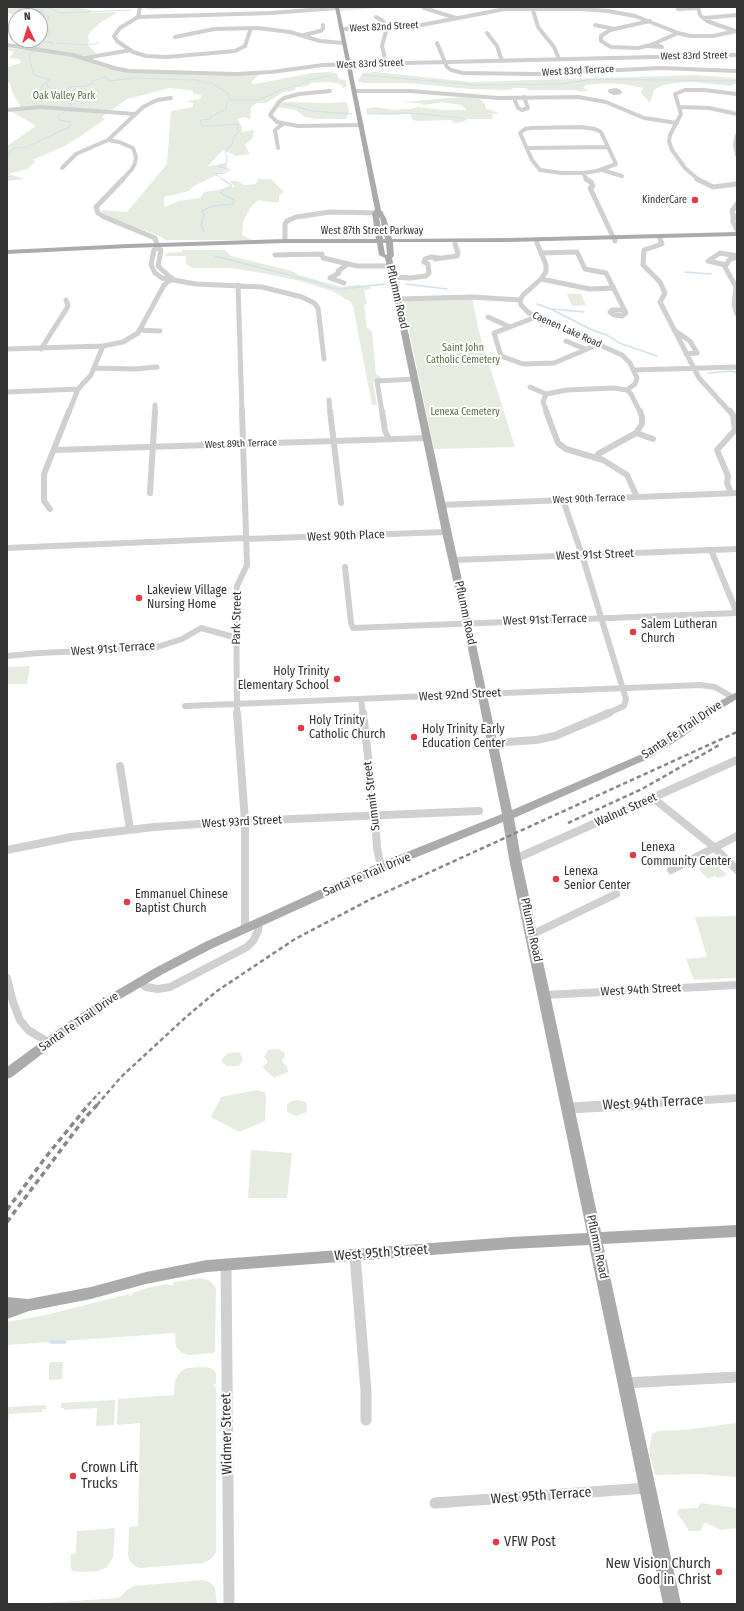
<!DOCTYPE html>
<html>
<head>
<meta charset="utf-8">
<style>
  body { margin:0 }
  #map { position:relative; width:744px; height:1611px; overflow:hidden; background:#fff; font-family:"Fira Sans Condensed",sans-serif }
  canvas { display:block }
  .frame { position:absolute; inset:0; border:8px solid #333; pointer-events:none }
  .north { position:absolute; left:8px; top:8px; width:40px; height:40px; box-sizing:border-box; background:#fff; border:1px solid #adadad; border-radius:50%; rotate:356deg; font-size:11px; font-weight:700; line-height:16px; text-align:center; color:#333 }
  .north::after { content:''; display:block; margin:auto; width:14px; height:18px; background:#e63946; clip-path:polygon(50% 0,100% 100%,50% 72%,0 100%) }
</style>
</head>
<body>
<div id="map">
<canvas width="744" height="1611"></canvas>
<div class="frame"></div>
<div class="north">N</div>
</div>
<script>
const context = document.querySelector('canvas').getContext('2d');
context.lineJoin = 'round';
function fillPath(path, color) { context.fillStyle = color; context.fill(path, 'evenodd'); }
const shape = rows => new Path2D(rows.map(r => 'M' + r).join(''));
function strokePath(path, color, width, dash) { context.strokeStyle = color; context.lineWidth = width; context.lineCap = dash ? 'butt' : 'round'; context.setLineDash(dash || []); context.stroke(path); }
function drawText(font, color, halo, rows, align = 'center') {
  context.font = font + ' "Fira Sans Condensed",sans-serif'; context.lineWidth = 4; context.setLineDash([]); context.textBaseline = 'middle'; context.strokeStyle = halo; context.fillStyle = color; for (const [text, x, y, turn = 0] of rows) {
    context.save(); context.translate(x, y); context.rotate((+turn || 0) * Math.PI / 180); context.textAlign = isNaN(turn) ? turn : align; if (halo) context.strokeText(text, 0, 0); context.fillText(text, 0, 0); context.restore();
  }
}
const green = shape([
  [10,7,73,7,91,10,91,13,118,12,100,23,90,32,88,36,89,41,88,45,97,54,84,56,23,46,30,40,40,40,40,16,20,16,7,13,7,8],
  [339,7,389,7,340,11],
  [9,48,63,54,124,71,259,74,251,83,254,84,313,73,325,72,337,73,339,79,345,80,347,86,341,89,343,86,337,83,327,82,311,83,307,86,296,87,294,91,283,92,266,103,257,103,251,107,250,120,245,117,237,119,242,127,242,132,254,130,253,137,245,145,250,154,236,156,223,150,208,166,227,164,227,170,194,186,189,191,164,197,164,207,179,201,200,198,204,192,235,187,230,181,238,181,244,185,256,184,258,179,271,179,284,192,279,196,279,202,269,202,258,200,250,208,243,222,242,233,243,236,253,240,166,240,157,235,110,218,104,214,101,210,127,212,167,164,171,111,193,107,193,103,186,101,200,99,201,95,193,94,193,91,190,90,170,88,127,99,102,117,105,119,81,136,63,147,32,160,36,161,28,169,8,174,25,179,7,181,7,146,36,126,9,110,21,108,12,92,10,83,7,83,7,67,21,63,19,59,9,58,14,52,7,50],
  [376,72,471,82,696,75,733,78,737,79,737,83,730,86,693,82,674,83,661,86,654,90,650,103,641,93,643,88,622,84,607,83,586,85,583,88,590,90,580,92,576,90,528,90,526,88,514,88,509,90,469,89,408,83,363,83,358,81,362,73],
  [462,97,480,99,485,104,486,109,500,113,492,114,493,119,467,119,463,122,454,123,451,120,418,121,413,120,410,114,387,115,367,113,366,109,375,107,396,110,403,109,411,109,418,107,442,110,467,110,461,105,442,102,424,105,420,103,403,102],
  [282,102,328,103,347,102,349,111,346,119,317,119,305,117,296,110,276,107],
  [182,250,225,250,231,256,292,271,299,275,341,287,357,285,369,286,371,289,364,290,367,304,364,305,367,328,372,331,376,374,382,378,373,382,377,405,372,405,353,306,351,302,332,291,300,281,262,273,230,268,193,268,186,264,186,256,164,256,167,253,182,252],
  [567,294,581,294,586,305,572,306],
  [472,298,479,332,515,447,434,449,403,302,407,300],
  [30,666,27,684,7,684,7,667],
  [713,861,727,875,718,878,715,876,708,879,698,869],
  [737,916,737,978,694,980,686,959,707,957,695,917],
  [279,1049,285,1053,285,1057,282,1059,284,1064,287,1066,288,1072,274,1078,264,1069,263,1066,267,1063,267,1060,264,1057,268,1050],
  [240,1052,243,1060,238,1066,227,1066,222,1062,222,1059,228,1053],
  [257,1090,264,1092,266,1096,265,1121,239,1132,211,1117,221,1097],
  [297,1100,306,1102,307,1112,296,1116,287,1112,287,1105,291,1101],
  [251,1150,292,1153,287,1198,248,1198],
  [201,1278,210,1281,216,1288,215,1351,213,1353,188,1355,182,1353,176,1347,175,1333,7,1345,7,1322,46,1315,125,1295,129,1294,130,1296,132,1295,132,1293,147,1288,166,1284,173,1286,173,1283,175,1282],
  [51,1362,63,1362,62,1379,49,1380,49,1364],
  [205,1367,213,1369,216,1373,216,1384,214,1384,214,1386,216,1387,216,1552,212,1558,204,1563,140,1568,135,1566,131,1563,128,1556,129,1527,138,1526,140,1423,117,1425,118,1399,174,1395,175,1381,180,1372,187,1368],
  [115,1400,114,1425,96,1426,97,1408,64,1410,64,1408,61,1408,61,1403],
  [46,1405,46,1409,42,1409,42,1412,9,1414,7,1433,7,1407],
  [737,1417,737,1477,699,1474,655,1475,649,1451,652,1434,658,1431,684,1430,737,1423],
  [700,1503,737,1508,737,1528,720,1530,705,1522,700,1531,689,1531,677,1513,679,1509,698,1508],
  [115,1528,113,1557,107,1567,98,1571,82,1572,73,1571,71,1569,71,1554,76,1553,77,1531],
  [203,1580,210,1582,215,1587,217,1604,29,1604,119,1598,127,1590,134,1586]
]);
const streamFar2 = shape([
  [47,7,60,13,131,10],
  [18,8,41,10],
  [147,9,184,7],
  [43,41,53,43],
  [57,43,88,45,99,43],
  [24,44,43,40],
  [364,75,477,85,562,84,594,79,737,81],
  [47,83,47,86,55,91,64,91,69,87,86,86,93,83,92,81,106,77,110,81,135,78,197,80,203,83,212,83,229,94,228,96,231,100],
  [231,100,259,100,283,89,300,85,309,80,334,75],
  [285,104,313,111,352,114],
  [367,114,409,113,464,118],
  [7,156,14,148,27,147,67,128,71,125,70,122,60,120,57,116,67,111,73,103,89,96,89,94,55,96,39,91,44,84,50,80,34,75,29,56,49,34,49,29,44,25,49,17,40,11,47,7],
  [223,180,215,174,225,173,230,170,217,166,227,163,227,155,225,152,233,143,232,139,239,131,237,129,239,124,209,126,201,125,200,123,201,120,211,119,210,117,226,109,227,103,231,100]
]);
const streamFar1 = shape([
  [204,232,201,225,204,215,202,211,212,206,233,204,234,200,221,193,224,189,231,187,231,185,222,179],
  [215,256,319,283,331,288,342,289,385,284],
  [685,272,711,274],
  [406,284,447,289],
  [537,304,551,309,592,330,607,335,619,343,657,356],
  [553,309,584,312],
  [708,373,732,371,737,373]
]);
const stream = shape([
  [51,1342,65,1342]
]);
const minorFar4 = shape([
  [140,7,138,17,120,28,114,36,117,41,133,52,146,56,167,57,235,51,245,46,251,28],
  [532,7,538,27,554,47,559,59],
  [698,7,700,15,707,21,735,31],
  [424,8,456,18],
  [678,9,698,8],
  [138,17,271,13,337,8],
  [376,17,383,21,387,28,382,46,386,63],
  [704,18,737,15],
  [650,21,610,30,601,36,601,41,611,47,638,48,651,45,678,33],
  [7,25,7,32],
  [595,25,614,29],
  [341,29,411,27,505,9,580,9,608,11,635,16,678,33,690,36,713,36,736,31],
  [487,33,497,46,502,61],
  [304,35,320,31,323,29,323,25],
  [175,37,214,29,257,28,290,32,320,41,344,43],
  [437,43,447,67,451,70,463,73,535,74,661,68,737,71],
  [7,45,73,55,114,68,129,71,236,74,272,72,323,65,737,55],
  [648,46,662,47,653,44],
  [85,58,131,50],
  [616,90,620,92,614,93,610,91,616,90],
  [330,91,299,94,284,98,279,102,270,115,277,122,298,126,362,125],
  [354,91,410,91,498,98,578,97,606,102,644,118,677,123],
  [514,98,518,108,522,110,528,108,524,97],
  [680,107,709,108,737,114],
  [7,110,40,107,135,114],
  [580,127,595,129,601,132,616,164,597,171,583,173,562,173,540,170,532,160,520,133,525,129,531,128,580,127],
  [737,135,735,144,737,155],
  [108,140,119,142,133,148,136,157,135,163,132,169,122,180],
  [278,148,275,130,283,124],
  [527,148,608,147],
  [62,168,76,154,108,140,143,107,157,100,171,98],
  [602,170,622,176],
  [583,173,587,180],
  [699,180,685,168,672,150,669,141,670,135,681,114,675,94,685,90,704,90,737,94]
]);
const minorFar3 = shape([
  [123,179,96,207,98,213,104,217,155,238,158,248,161,250,158,266,170,277],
  [586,179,591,182,593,186,590,188,615,241],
  [697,179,713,187,737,184],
  [733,215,732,211,737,204],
  [737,218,733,215,733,222,737,230],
  [660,239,662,244,644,250,643,265,660,282,665,293,660,302,699,378,730,412],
  [285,241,285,224,287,221,296,217,330,212,381,213],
  [537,243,546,265,546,272,541,279,523,295,520,300,521,305,529,313,622,355,630,363,637,378,635,384,627,390],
  [158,248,154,250,151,265,155,273,162,278,196,284,262,287,302,297,314,303,318,308,324,359],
  [541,253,577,252,585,269,606,273,626,313,622,316,614,315,610,312,612,310,624,310],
  [275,255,322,254,323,258,357,266,390,266],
  [737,257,729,260,725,267,736,287,734,305,737,314],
  [435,259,457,256,458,253,455,244],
  [726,265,708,261,720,253,737,256],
  [393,277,410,278,426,276,429,273,428,264,424,262,425,259,431,257,439,258],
  [541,279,590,289,614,288],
  [344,283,330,278,339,273,338,271,348,264],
  [238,285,242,412],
  [398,299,472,297,520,300],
  [488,317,510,327],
  [536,317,494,333,501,356,523,364,554,363,599,344],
  [139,330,160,331],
  [674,330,690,341,697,353,686,354],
  [566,341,585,349],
  [7,349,103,346,123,342,138,333,164,285,172,278],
  [41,349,67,308,68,305,66,300],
  [94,368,135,369,157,367],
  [634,370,737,367],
  [530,387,546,394,567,390,614,388,627,390],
  [627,390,631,394,640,412],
  [7,392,78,389],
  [546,394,543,402,547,412],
  [329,400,330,412],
  [69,412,78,389,91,375,103,346],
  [155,412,155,405],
  [382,412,377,381,415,379]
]);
const minorFar2 = shape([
  [330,411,341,503],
  [382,411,385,431,389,439],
  [546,411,558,443,566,449,603,460,627,475,637,497],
  [730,411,733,415,735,430,717,450,728,476,727,483,731,493],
  [636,433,653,439],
  [54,450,427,438],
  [596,458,598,454,636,433,642,424,642,417,640,411],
  [150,493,155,411],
  [563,500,582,555,626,699,624,706,606,714],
  [441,505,737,493],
  [50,509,44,501,44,474,69,411],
  [247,539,446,532],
  [7,548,246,538],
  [711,550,737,613],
  [454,560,737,549],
  [345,567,351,623,353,628,737,613],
  [7,656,39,653,154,648,182,639,201,628,237,638],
  [361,700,363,714],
  [185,706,700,685,715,687,732,697],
  [237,714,236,594,237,586,247,565,242,411]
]);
const minorFar1 = shape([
  [237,713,245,821,245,928],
  [363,713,375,816,377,848,381,867],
  [492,743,536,740,555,736,609,713],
  [120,766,130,830],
  [653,798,714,847,737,870],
  [7,850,71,837,154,827,245,821,479,811],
  [515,859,737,760],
  [671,870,737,836],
  [531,935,616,894],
  [7,978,13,1002,20,1020,28,1030,48,1042],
  [139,982,146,987,158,989,170,987,247,947,253,941,258,931,259,922],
  [545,995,737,985],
  [626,1105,737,1098]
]);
const minor = shape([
  [569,1108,643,1104],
  [355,1256,366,1391,366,1420],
  [226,1264,229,1604],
  [625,1383,737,1377],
  [435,1503,647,1488]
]);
const major = shape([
  [335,7,339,7,381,210,386,218,392,239,509,238,737,232,737,236,509,242,393,242,394,256,392,258,512,810,642,754,676,732,714,704,737,692,737,699,722,708,684,736,650,758,514,818,521,859,601,1232,737,1225,737,1237,603,1244,681,1604,663,1604,589,1245,511,1249,207,1272,146,1284,91,1299,29,1311,7,1319,7,1297,28,1299,91,1287,146,1272,207,1260,511,1237,587,1233,509,859,503,822,385,870,213,948,163,974,112,1004,75,1029,12,1077,7,1079,7,1067,67,1023,104,998,155,968,205,942,377,864,502,814,463,624,442,532,394,299,385,258,379,255,377,243,285,243,128,248,7,254,7,250,128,244,285,239,376,239,372,213,375,210,335,7],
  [379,217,380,218,385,239,383,239,379,217],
  [383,243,386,243,387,255,385,254,383,243]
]);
const railFar1 = shape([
  [568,823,642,789,721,744],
  [88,1105,100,1092],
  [97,1105,121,1077,186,1017,217,991,295,939,371,899,737,732]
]);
const rail = shape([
  [7,1210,45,1158,89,1104],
  [7,1222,84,1119,98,1104]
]);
const markers = [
  [695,200,4,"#e63946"],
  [139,598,4,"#e63946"],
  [633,632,4,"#e63946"],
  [337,679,4,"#e63946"],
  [301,728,4,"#e63946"],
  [414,737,4,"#e63946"],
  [633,855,4,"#e63946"],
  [556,879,4,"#e63946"],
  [127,902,4,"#e63946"],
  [73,1476,4,"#e63946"],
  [496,1542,4,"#e63946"],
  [719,1572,4,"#e63946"]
];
const farStreetnames = [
  ["West 82nd Street",384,27,-3],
  ["West 83rd Street",694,56,-1],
  ["West 83rd Street",370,64,-2],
  ["West 83rd Terrace",578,71,-3],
  ["West 87th Street Parkway",372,231],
  ["Caenen Lake Road",567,330,24],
  ["West 89th Terrace",241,444,-2],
  ["West 90th Terrace",589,499,-2]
];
const farParknames = [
  ["Oak Valley Park",64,96],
  ["Saint John",463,348],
  ["Catholic Cemetery",463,360],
  ["Lenexa Cemetery",465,412]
];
const farPoinames = [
  ["KinderCare",687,200]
];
const streetNames = [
  ["Pflumm Road",397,297,77],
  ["West 90th Place",346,536,-2],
  ["West 91st Street",595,555,-2],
  ["Pflumm Road",465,613,78],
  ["Park Street",237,618,-89],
  ["West 91st Terrace",545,620,-2],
  ["West 91st Terrace",113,649,-4],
  ["West 92nd Street",460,695,-3],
  ["Santa Fe Trail Drive",682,730,-34],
  ["Summit Street",372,796,-97],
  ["Walnut Street",626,810,-24],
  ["West 93rd Street",242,822,-3],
  ["Santa Fe Trail Drive",367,875,-23],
  ["Pflumm Road",531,930,78],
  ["West 94th Street",641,990,-3],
  ["Santa Fe Trail Drive",79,1022,-35],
  ["Pflumm Road",597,1247,78]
];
const poiNames = [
  ["Lakeview Village",147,591],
  ["Nursing Home",147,605],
  ["Salem Lutheran",641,625],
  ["Church",641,639],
  ["Holy Trinity",329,672,"right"],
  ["Elementary School",329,686,"right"],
  ["Holy Trinity",309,721],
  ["Catholic Church",309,735],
  ["Holy Trinity Early",422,730],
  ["Education Center",422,744],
  ["Lenexa",641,848],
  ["Community Center",641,862],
  ["Lenexa",564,872],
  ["Senior Center",564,886],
  ["Emmanuel Chinese",135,895],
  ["Baptist Church",135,909]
];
const nearStreetnames = [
  ["West 94th Terrace",653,1103,-3],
  ["West 95th Street",381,1253,-4],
  ["Widmer Street",227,1434,-91],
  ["West 95th Terrace",541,1496,-4]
];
const nearPoinames = [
  ["Crown Lift",81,1468],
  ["Trucks",81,1484],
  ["VFW Post",504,1542],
  ["New Vision Church",711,1564,"right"],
  ["God in Christ",711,1580,"right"]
];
fillPath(green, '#e6ecdf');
strokePath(streamFar2, '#cfe2ee', 1);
strokePath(streamFar1, '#cfe2ee', 1.5);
strokePath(stream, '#cfe2ee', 3.5);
strokePath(minorFar4, '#d0d0d0', 4);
strokePath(minorFar3, '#d0d0d0', 5);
strokePath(minorFar2, '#d0d0d0', 6);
strokePath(minorFar1, '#d0d0d0', 8);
strokePath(minor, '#d0d0d0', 11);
fillPath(major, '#ababab');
strokePath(railFar1, '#888', 2.5, [4.5, 3]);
strokePath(rail, '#888', 3.5, [5.5, 4]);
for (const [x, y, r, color] of markers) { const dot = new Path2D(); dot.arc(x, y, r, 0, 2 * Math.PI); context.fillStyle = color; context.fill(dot); strokePath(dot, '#fff', 1.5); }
drawText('10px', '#333', '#fff', farStreetnames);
drawText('10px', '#56703f', '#fff', farParknames);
drawText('10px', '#333', '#fff', farPoinames, 'right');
drawText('12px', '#333', '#fff', streetNames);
drawText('12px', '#333', '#fff', poiNames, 'left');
drawText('14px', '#333', '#fff', nearStreetnames);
drawText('14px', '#333', '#fff', nearPoinames, 'left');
</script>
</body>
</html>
